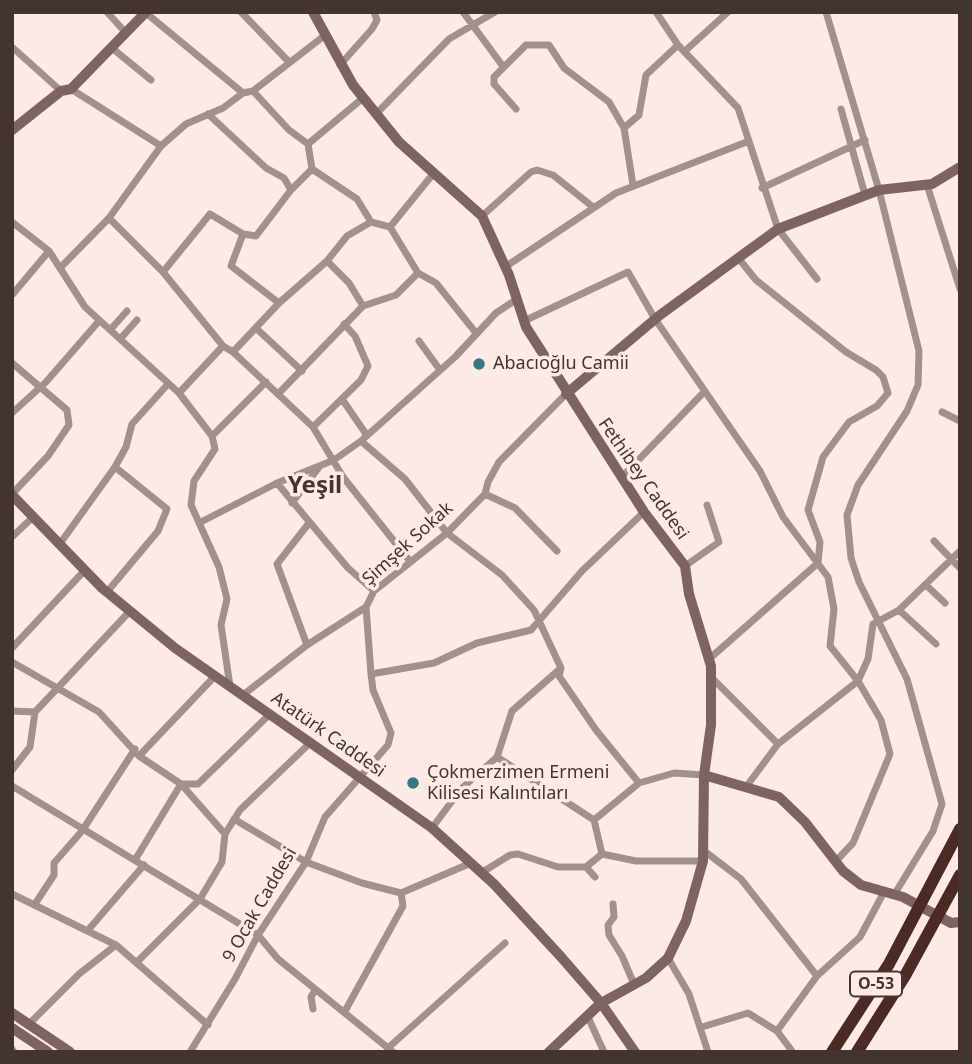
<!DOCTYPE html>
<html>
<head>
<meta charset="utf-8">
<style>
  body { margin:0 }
  #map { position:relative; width:972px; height:1064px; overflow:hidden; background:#fceae7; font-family:"Noto Sans",sans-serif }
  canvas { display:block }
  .frame { position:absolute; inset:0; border:14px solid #443431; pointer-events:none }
</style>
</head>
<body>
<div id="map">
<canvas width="972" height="1064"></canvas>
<div class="frame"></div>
</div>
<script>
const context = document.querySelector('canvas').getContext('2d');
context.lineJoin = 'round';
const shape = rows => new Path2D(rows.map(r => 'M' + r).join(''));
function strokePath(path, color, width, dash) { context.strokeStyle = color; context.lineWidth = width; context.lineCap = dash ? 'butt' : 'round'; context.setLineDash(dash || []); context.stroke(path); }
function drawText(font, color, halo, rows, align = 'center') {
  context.font = font + ' "Noto Sans",sans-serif'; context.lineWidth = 7; context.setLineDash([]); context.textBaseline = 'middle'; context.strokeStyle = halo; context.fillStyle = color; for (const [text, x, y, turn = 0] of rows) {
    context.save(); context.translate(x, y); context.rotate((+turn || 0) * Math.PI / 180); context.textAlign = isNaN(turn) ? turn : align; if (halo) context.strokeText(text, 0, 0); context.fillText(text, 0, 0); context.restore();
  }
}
const street = shape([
  [107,12,126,33],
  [241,12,289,62],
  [463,12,502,65],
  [656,12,678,45,738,108,778,229,817,279],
  [826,12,879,190,919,351,918,385,907,411,858,485,847,515,851,558,859,582,907,679,942,804,933,831,894,895],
  [146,13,243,93],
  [12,47,61,91],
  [112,48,151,80],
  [685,51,728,12],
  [340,65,372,29,377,20,374,12],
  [71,89,161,146],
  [516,109,494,84,494,77,526,45,549,45,564,68,609,102,624,128,633,185],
  [841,109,865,195],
  [208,114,266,168,284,178,291,190],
  [376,114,449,39,495,12],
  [624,128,639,115,646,75,678,45],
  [308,144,363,98],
  [312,169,357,199,371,222],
  [433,174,390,227,418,273,436,283,476,333],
  [927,185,960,289],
  [762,188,865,140],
  [482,216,531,172,537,170,553,175,593,207],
  [109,218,163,272,223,346,233,352],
  [12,222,49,251,85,307,179,393,212,436,215,449,194,481,191,505,219,567,227,599,221,625,230,686],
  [390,227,371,222,347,236,327,261,279,303,233,352,313,427,343,477,409,560],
  [243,234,231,266,279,303],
  [327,261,349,283,363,306],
  [61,267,109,218,161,146,186,124,223,108,243,93,253,91,324,36],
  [505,267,616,193,749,141],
  [163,272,210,214,243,234,256,236,291,190,312,169,308,144,289,130,253,91],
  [12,295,49,251],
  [524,321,628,272,655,319,760,471,783,517,828,577,834,609,830,646,858,681,881,720,890,754,853,843,835,862],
  [257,329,302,371],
  [110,330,127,311],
  [121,338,137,320],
  [419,341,440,370],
  [12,363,67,410,69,425,48,456,12,494],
  [179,393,223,346],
  [279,393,363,306,396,295,418,273],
  [342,399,366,434],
  [942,412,960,421],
  [12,413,46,382,99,321],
  [313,427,361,380,368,366,355,336,344,324],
  [212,436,266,382],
  [361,441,405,479,447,533,502,575,534,610,561,668,559,676,596,730,639,783],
  [621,478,705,391],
  [277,483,348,568,374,591],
  [292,503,320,466],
  [199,523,277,483,334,460,361,441,455,357,496,313,517,299],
  [12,537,33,517],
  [934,541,960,568],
  [59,545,115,467,126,447,132,424,168,384],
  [557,551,515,508,485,494,488,482,499,462,566,394],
  [685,566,719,542,707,505],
  [926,585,945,603],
  [107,592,158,531,167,509,115,467],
  [899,610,936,644],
  [307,645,277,564,309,523],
  [12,648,85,570],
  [708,660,818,563,820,542,808,510,823,457,849,422,877,406,888,393,883,377,876,370,846,352,756,280,739,259],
  [12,662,99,712,139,756,181,784,225,834],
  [371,674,434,663,477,643,531,630,582,571,644,512],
  [711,677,778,744],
  [243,695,307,645,366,607],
  [12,711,35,712],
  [139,756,215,676],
  [497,757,594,820],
  [12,770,30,747,35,712,130,611],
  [12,786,258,935,278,959,393,1052],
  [746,787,778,744,858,681,868,659,873,624,899,610,960,551],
  [234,819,306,862,362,883,401,893,403,906,345,1011],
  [594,820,639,783,674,773,704,775],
  [594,820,602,854],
  [432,828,461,789,497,757,512,711,560,669],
  [703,850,741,879,817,976,777,1031],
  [135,860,181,784,198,784,270,714],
  [586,867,595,877],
  [481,873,510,855,518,854,558,867,586,867,602,854,636,861,703,861],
  [401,893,471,863],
  [12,894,116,945,208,1025],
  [35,904,54,875,54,863,82,831,135,749],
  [613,904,614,917,608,925,609,935,622,956,634,984],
  [89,929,144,865],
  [668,958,689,994,708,1052],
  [138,961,200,899,222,862,225,834,240,810,311,742],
  [817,976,860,937,884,892],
  [313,1009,311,997,315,990],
  [587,1015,604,1052],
  [28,1025,79,974,116,945],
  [702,1027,748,1013,777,1031,792,1051],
  [388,1048,505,943],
  [12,1049,14,1052],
  [190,1052,235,979,258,935,306,862,325,817,388,745,391,733,373,690,371,674,366,607,374,591,447,533,485,494]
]);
const secondary = shape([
  [313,12,353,85,399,142,482,216,509,275,526,327,644,512,685,566,689,594,711,666,711,725,704,775,703,861,686,921,668,958,646,978,601,1003,549,1052],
  [12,130,61,91,71,89,146,12],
  [566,394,660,315,778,229,879,190,932,184,960,167],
  [12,495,102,588,175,648,432,828,494,884,562,958,601,1003,635,1052],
  [704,775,779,797,805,822,843,871,861,885,903,897,951,923,960,922],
  [12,1013,70,1052],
  [12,1028,48,1052]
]);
const highway = shape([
  [832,1052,889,964,960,829],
  [857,1052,906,974,960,875]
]);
const markers = [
  [479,364,7,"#327983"],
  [413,783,7,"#327983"]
];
const shields = [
  [876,984,52]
];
const shieldNames = [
  ["O-53",876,984]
];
const poiNames = [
  ["Abacıoğlu Camii",493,364],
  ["Çokmerzimen Ermeni",427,773],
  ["Kilisesi Kalıntıları",427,794]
];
const streetNames = [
  ["Fethibey Caddesi",643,479,55],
  ["Şimşek Sokak",408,544,-42],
  ["Atatürk Caddesi",328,735,35],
  ["9 Ocak Caddesi",260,905,-60]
];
const districtNames = [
  ["Yeşil",315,486]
];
strokePath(street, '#a2908e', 7);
strokePath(secondary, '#7d6460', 10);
strokePath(highway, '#4b2a26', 12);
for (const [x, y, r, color] of markers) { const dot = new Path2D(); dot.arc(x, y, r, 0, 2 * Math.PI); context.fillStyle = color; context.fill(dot); strokePath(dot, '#fceae7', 2.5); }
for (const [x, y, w] of shields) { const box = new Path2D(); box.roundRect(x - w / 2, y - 12.5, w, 25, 5); context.fillStyle = '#fceae7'; context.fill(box); strokePath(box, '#443431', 2); }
drawText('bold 16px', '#443431', null, shieldNames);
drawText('18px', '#443431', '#fceae7', poiNames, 'left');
drawText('18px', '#443431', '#fceae7', streetNames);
drawText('bold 24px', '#443431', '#fceae7', districtNames);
</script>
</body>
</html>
